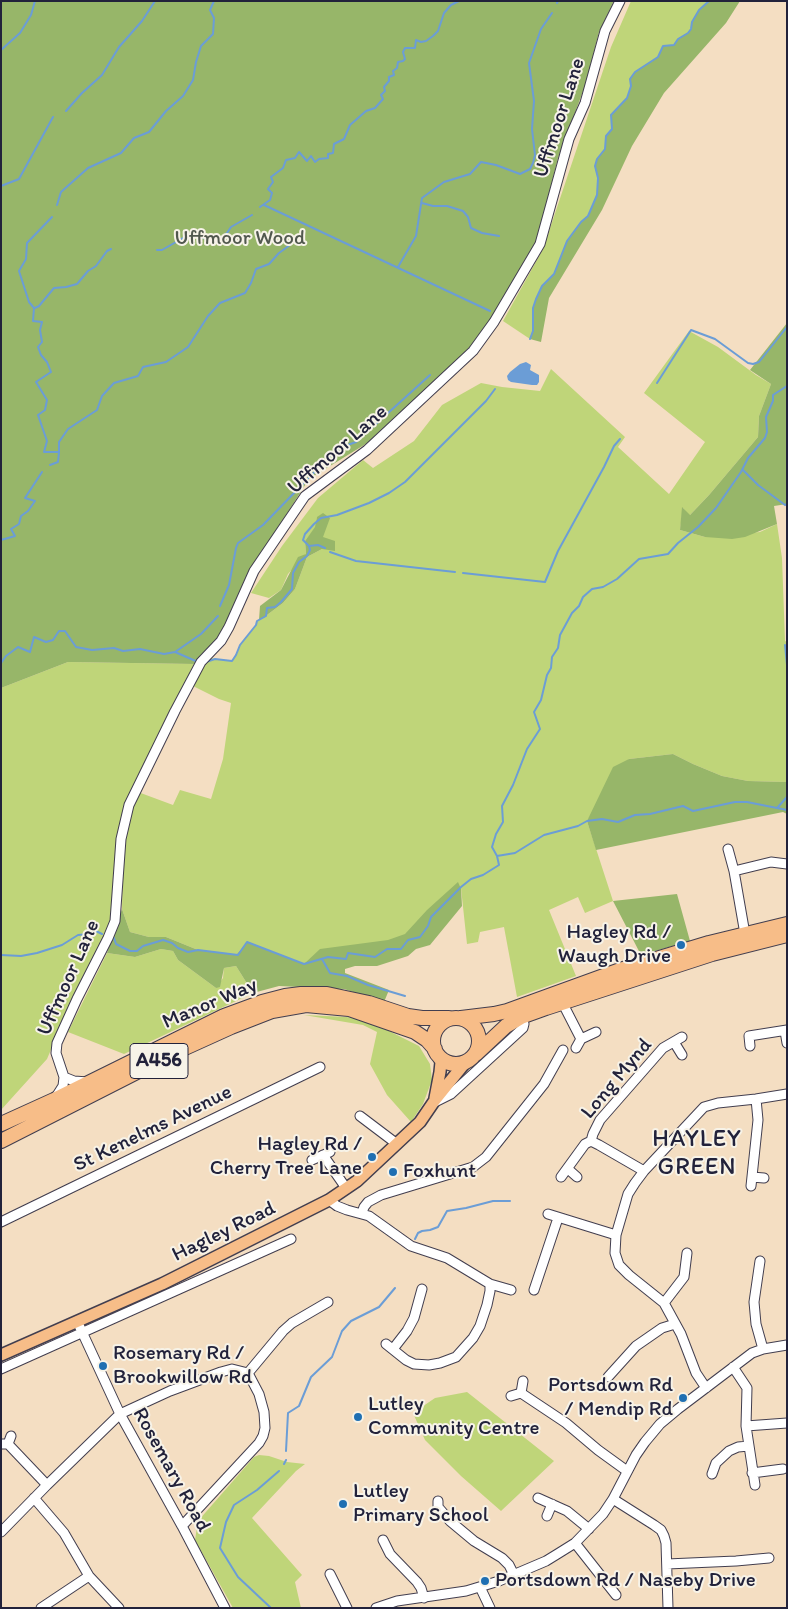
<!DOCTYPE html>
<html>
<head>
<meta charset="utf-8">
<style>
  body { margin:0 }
  #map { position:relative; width:788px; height:1609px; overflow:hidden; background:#f4dec2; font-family:Itim,sans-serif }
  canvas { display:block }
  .frame { position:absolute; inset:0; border:2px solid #22223b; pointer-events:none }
</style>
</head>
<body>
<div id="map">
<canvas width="788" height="1609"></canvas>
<div class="frame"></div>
</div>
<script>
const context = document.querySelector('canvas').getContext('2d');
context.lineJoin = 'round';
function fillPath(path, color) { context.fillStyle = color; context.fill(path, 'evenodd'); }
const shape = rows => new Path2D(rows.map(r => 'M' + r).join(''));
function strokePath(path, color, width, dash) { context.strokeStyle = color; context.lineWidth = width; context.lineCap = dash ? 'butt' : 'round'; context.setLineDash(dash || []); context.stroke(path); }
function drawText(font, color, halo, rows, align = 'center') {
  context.font = font + ' Itim,sans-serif'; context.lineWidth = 4; context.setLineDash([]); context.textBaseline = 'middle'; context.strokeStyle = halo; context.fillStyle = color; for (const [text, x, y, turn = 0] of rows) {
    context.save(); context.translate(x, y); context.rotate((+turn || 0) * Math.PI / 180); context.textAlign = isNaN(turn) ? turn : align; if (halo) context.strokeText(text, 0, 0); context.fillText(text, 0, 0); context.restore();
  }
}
const green = shape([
  [631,1,709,1,692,22,691,29,688,33,678,39,674,45,663,46,658,57,635,72,630,79,631,86,627,98,611,115,612,129,606,136,605,149,597,159,595,166,598,178,597,195,588,216,581,222,567,241,554,274,542,286,536,299,533,308,533,331,530,339,503,321,543,249,611,47],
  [689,331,718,347,756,375,771,384,759,416,758,437,709,495,689,516,683,508,680,530,705,537,760,532,777,524,782,558,785,641,787,642,787,782,748,781,722,776,693,764,673,754,629,759,587,821,613,901,585,913,578,897,549,910,576,976,517,997,504,927,480,932,478,942,467,944,461,888,445,904,420,937,304,964,247,942,236,955,198,950,166,937,149,937,130,932,122,909,123,861,126,835,131,809,138,792,173,805,180,790,211,799,223,759,231,703,219,699,193,686,203,664,209,658,232,661,236,655,240,645,256,625,257,621,263,618,283,603,295,589,307,557,322,549,323,538,317,517,316,527,305,541,306,554,288,574,281,590,269,598,251,593,282,546,318,498,363,460,373,468,414,441,442,405,481,383,502,387,540,391,551,369,625,437,618,447,669,494,705,442,644,393],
  [68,662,194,664,126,805,112,914,107,934,74,995,47,1059,1,1110,1,688],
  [161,949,173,951,178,960,216,988,223,978,224,968,236,966,253,993,124,1054,68,1032,107,953,135,957],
  [304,1015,347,1017,373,1023,419,1046,430,1064,432,1080,423,1104,411,1122,387,1095,370,1064,377,1032,363,1025],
  [467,1392,554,1461,501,1511,461,1476,425,1440,413,1413,435,1398],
  [259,1455,269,1456,287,1462,305,1464,296,1471,252,1518,302,1575,295,1582,301,1608,233,1608,195,1540,198,1521,254,1457]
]);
const forest = shape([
  [1,1,614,1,599,32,585,86,558,158,536,244,494,318,456,364,377,437,309,479,245,579,219,638,194,664,68,662,1,688],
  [709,1,740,1,726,23,664,93,632,146,602,210,549,298,541,342,530,339,533,331,533,308,536,299,542,286,554,274,567,241,581,222,588,216,597,195,598,178,595,166,597,159,605,149,606,136,612,129,611,115,627,98,631,86,630,79,635,72,658,57,663,46,674,45,678,39,688,33,691,29,692,22,699,10],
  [787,323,787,504,774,506,777,524,745,537,732,539,705,537,680,530,682,507,690,515,709,495,758,437,759,416,771,384,750,370],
  [323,513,330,518,323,537,335,541,335,551,322,549,307,557,295,589,283,603,263,618,259,620,260,606,281,590,298,557,306,554,305,541,315,527,317,517],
  [673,754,693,764,722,776,748,781,787,782,787,814,783,812,596,850,587,821,613,767,629,759],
  [458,882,461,889,462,906,430,945,416,949,408,956,377,966,355,966,345,969,345,973,389,990,384,1002,344,989,279,986,253,993,236,966,224,968,220,987,216,988,178,960,173,951,161,949,135,957,107,953,122,909,130,932,149,937,166,937,198,950,236,955,247,942,304,964,320,949,388,940,405,934,427,910],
  [677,894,690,941,641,955,613,901]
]);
const water = shape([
  [526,362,531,365,530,370,539,375,539,382,537,385,532,385,511,382,508,380,507,376,510,372,520,364]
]);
const stream = shape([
  [557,3,558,1],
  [1,50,20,33,31,15,35,1],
  [66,111,82,93,102,75,119,47,142,21,155,1],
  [1,186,19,179,53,117],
  [422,203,433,206,447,206,463,211,468,217,471,228,482,233,499,236],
  [57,205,61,192,88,168,121,153,134,138,149,132,166,111,183,96,193,80,196,62,201,46,213,34,214,18,210,10,214,1],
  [264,205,490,311],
  [260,207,270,200,272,193,268,189,273,182,271,177,283,168,286,160,295,158,299,152,307,161,311,156,315,162,319,159,328,158,328,154,333,153,334,144,344,139,350,125,366,111,375,108,383,99,381,95,385,91,384,87,389,81,389,77,394,75,393,71,397,68,398,62,403,61,405,59,403,52,405,48,415,48,416,40,421,42,426,41,433,36,438,31,444,13,451,5,459,1],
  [157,250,162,250,190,234,213,241,214,237,219,239,227,233,231,227,252,215],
  [398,267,416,236,422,198,444,182,470,174,481,162,496,165,520,174,530,169,533,163,535,155,532,129,534,101,529,63,541,29,552,13],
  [35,308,39,306,54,288,66,287,77,284,88,271,96,266,107,251,111,249],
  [530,339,533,331,533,308,536,299,542,286,554,274,567,241,581,222,588,216,597,195,598,178,595,166,597,159,605,149,606,136,612,129,611,115,627,98,631,86,630,79,635,72,658,57,663,46,674,45,678,39,688,33,691,29,692,22,699,10,709,1],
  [657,383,691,330,715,339,748,363,753,364,759,362,787,327],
  [59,452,59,442,68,429,97,410,102,396,114,383,138,376,143,367,166,362,188,347,208,316,220,303,245,293,251,283,256,269,269,264,279,253,290,245],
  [50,465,58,462,59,452,44,452,47,441,38,415,45,410,47,400,36,382,51,372,47,362,41,355,38,347,42,342,40,330,42,322,33,321,34,308,29,302,19,271,26,259,27,243,52,217],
  [743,470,758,485,785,505,787,504],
  [1,540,15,536,11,529,19,524,21,516,28,511,35,501,25,498,42,472],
  [309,546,318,545,325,548],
  [330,552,356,561,455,572],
  [463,573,545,582,558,551,604,467,614,446,620,439],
  [220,606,229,585,236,548,238,543,263,525,332,454,342,447,356,442,430,375],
  [785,645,787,665],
  [175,652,198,662],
  [206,662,215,659,232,661,236,655,240,645,256,625,257,621,266,616,267,608,275,607,281,602,292,589,293,573,299,562,307,556,310,550,309,546,303,540,305,534,314,524,321,518,337,515,369,503,389,493,405,482,486,401,495,389],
  [1,663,6,656,18,647,30,652,34,637,46,642,53,640,59,631,65,631,76,647,92,650,114,648,123,651,140,649,164,654,175,652,201,634,218,616],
  [777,808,787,797],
  [497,856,515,853,544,835,578,826,587,821,602,819,618,822,635,815,650,814,683,806,693,811,735,802,747,802,787,810],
  [114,938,116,944,130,951,137,951,143,946,163,940,172,943,178,948,188,952,198,950,238,955,247,942,304,964,328,957,346,959,348,953,375,957,387,949,401,949,408,940,420,937,428,926,431,917,461,887,471,879,483,875,499,865,497,856,492,847,496,834,503,822,502,806,513,785,527,749,540,729,534,712,541,700,547,675,551,668,552,657,558,648,560,635,572,613,579,606,583,597,592,589,603,587,617,579,639,559,668,554,678,543,698,527,716,508,741,472,748,458,765,438,767,432,766,417,773,401,773,395,787,386],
  [1,955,21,956,37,953,62,945,78,935,89,934,96,931,102,934],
  [322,959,330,973,347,976,368,985,405,996],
  [415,1239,418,1233,422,1231,430,1230,438,1227,447,1211,466,1208,493,1201,510,1201],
  [286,1451,288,1413,299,1406,311,1377,332,1357,342,1331,351,1321,379,1307,395,1288],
  [284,1464,286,1460],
  [271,1608,238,1577,220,1548,226,1522,234,1505,257,1490,279,1471]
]);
const minor = shape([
  [728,849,734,871,745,934],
  [734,871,771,862,787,864],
  [562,1002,581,1039,596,1032],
  [785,1031,787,1043],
  [674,1042,682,1055],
  [750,1046,749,1036,787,1030],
  [576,1048,581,1039],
  [64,1077,74,1081,88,1082],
  [56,1097,63,1086,64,1077,56,1053,57,1043,77,999,108,938,115,921,121,839,129,805,175,711,201,662,221,641,229,627,254,571,305,496,367,450,473,351,494,322,540,244,569,139,585,103,605,31,620,1],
  [433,1103,451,1094,523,1028,524,1024,521,1017],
  [360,1116,397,1144],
  [323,1155,346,1188],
  [312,1160,330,1152],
  [568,1169,577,1177],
  [644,1171,599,1145,591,1141,593,1134,600,1120,663,1048,682,1037],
  [561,1177,585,1144,591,1141],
  [752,1177,764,1178],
  [751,1186,758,1120,756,1099],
  [329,1200,337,1206,347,1210,369,1216,411,1246,447,1258,490,1284,490,1291,487,1305,480,1326,473,1338,456,1357,440,1363,429,1365,414,1364,406,1360,386,1344],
  [362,1213,364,1207,368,1202,381,1195,473,1167,486,1157,544,1084,563,1050],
  [548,1214,616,1235],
  [1,1222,320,1067],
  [760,1261,754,1302,756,1324,763,1349],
  [490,1284,511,1290],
  [534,1290,558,1218],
  [664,1303,684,1277,687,1253],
  [77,1321,120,1414,182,1526,225,1608],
  [393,1349,407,1331,414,1318,422,1289],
  [733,1367,747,1388,746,1426,755,1485],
  [1,1369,291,1239],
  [248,1373,283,1331,292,1323,328,1302],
  [608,1377,636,1346,662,1328,675,1324],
  [706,1388,696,1373,681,1334,664,1303,629,1275,619,1265,615,1253,616,1235,628,1194,635,1183,644,1171,704,1107,718,1103,756,1099,787,1094],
  [521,1393,566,1423,598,1450,627,1471],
  [511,1396,521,1393,523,1381],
  [746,1426,787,1423],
  [1,1444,8,1444,11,1436],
  [8,1444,47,1485],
  [752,1473,783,1469],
  [712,1474,716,1463,729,1451,738,1447,749,1446],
  [34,1498,64,1533,89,1576,119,1608],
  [538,1498,567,1511,589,1529],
  [613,1499,654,1525,661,1530,664,1536,666,1543,668,1608],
  [438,1501,438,1507,450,1521,474,1541,502,1558,509,1565,514,1575],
  [547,1516,552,1504],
  [1,1532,47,1485,120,1414,170,1391,221,1372,232,1369,248,1373,259,1394,264,1412,265,1428,263,1436,259,1443,182,1526],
  [383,1540,390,1554,417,1582,421,1588,424,1598],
  [575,1543,616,1595],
  [667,1564,736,1561,769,1558],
  [330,1574,347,1608],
  [480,1587,490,1608],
  [41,1608,89,1576],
  [376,1608,397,1601,466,1591,499,1581,546,1561,559,1553,575,1543,603,1514,613,1499,636,1455,645,1442,660,1424,678,1409,752,1353,763,1349,787,1345]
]);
const major = shape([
  [435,1098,440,1072,441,1062,439,1056],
  [1,1355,162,1284,329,1200,357,1181,420,1122,435,1100,464,1064]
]);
const highway = shape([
  '433 1041a23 23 0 1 1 46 0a23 23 0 1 1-46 0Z',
  [461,1018,494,1014,507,1011,620,970,709,943,787,924],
  [476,1054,506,1026,521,1017,546,1008,712,954,787,935],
  [1,1124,54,1100,224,1016,262,1002,285,996,301,994,327,994,369,1003,408,1016,422,1018,449,1018],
  [1,1141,178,1051,231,1027,272,1011,306,1005,349,1009,415,1032,427,1040,435,1049]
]);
const markers = [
  [681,945,5,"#1f6fb2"],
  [372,1157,5,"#1f6fb2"],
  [393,1172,5,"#1f6fb2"],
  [103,1366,5,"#1f6fb2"],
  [683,1398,5,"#1f6fb2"],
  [358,1417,5,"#1f6fb2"],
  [343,1504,5,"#1f6fb2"],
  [485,1581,5,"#1f6fb2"]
];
const shields = [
  [159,1061,58]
];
const shieldNames = [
  ["A456",159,1061]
];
const streetNames = [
  ["Uffmoor Lane",560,118,-72],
  ["Uffmoor Lane",338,450,-41],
  ["Uffmoor Lane",69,978,-66],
  ["Manor Way",210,1004,-23],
  ["Long Mynd",617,1079,-50],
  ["St Kenelms Avenue",153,1129,-26],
  ["Hagley Road",224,1232,-26],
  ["Rosemary Road",171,1470,61]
];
const parkNames = [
  ["Uffmoor Wood",240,239]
];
const poiNames = [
  ["Hagley Rd /",671,933,"right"],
  ["Waugh Drive",671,957,"right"],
  ["Hagley Rd /",362,1145,"right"],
  ["Cherry Tree Lane",362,1169,"right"],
  ["Foxhunt",403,1172],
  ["Rosemary Rd /",113,1354],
  ["Brookwillow Rd",113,1378],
  ["Portsdown Rd",673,1386,"right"],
  ["/ Mendip Rd",673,1410,"right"],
  ["Lutley",368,1405],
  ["Community Centre",368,1429],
  ["Lutley",353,1492],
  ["Primary School",353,1516],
  ["Portsdown Rd / Naseby Drive",495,1581]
];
const quarterNames = [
  ["HAYLEY",697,1140],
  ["GREEN",697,1168]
];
fillPath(green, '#bfd579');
fillPath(forest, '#97b669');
fillPath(water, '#6b9dd6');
strokePath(stream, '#6b9dd6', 2);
strokePath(minor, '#423e4f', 11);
strokePath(major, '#423e4f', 14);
strokePath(highway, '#423e4f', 16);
strokePath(minor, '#fff', 9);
strokePath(major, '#f7bd88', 11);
strokePath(highway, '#f7bd88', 14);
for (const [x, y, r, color] of markers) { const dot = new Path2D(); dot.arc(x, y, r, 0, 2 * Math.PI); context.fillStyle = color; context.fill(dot); strokePath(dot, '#f7f3e8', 2); }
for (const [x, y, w] of shields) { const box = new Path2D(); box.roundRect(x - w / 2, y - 17.5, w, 35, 4); context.fillStyle = '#f7f3e8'; context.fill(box); strokePath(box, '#22223b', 1); }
drawText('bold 20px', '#22223b', null, shieldNames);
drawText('21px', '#22223b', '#f7f3e8', streetNames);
drawText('21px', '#51584e', '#f7f3e8', parkNames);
drawText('21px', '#22223b', '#f7f3e8', poiNames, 'left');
context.letterSpacing = '1px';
drawText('24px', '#22223b', '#f7f3e8', quarterNames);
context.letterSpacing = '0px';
</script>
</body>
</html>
